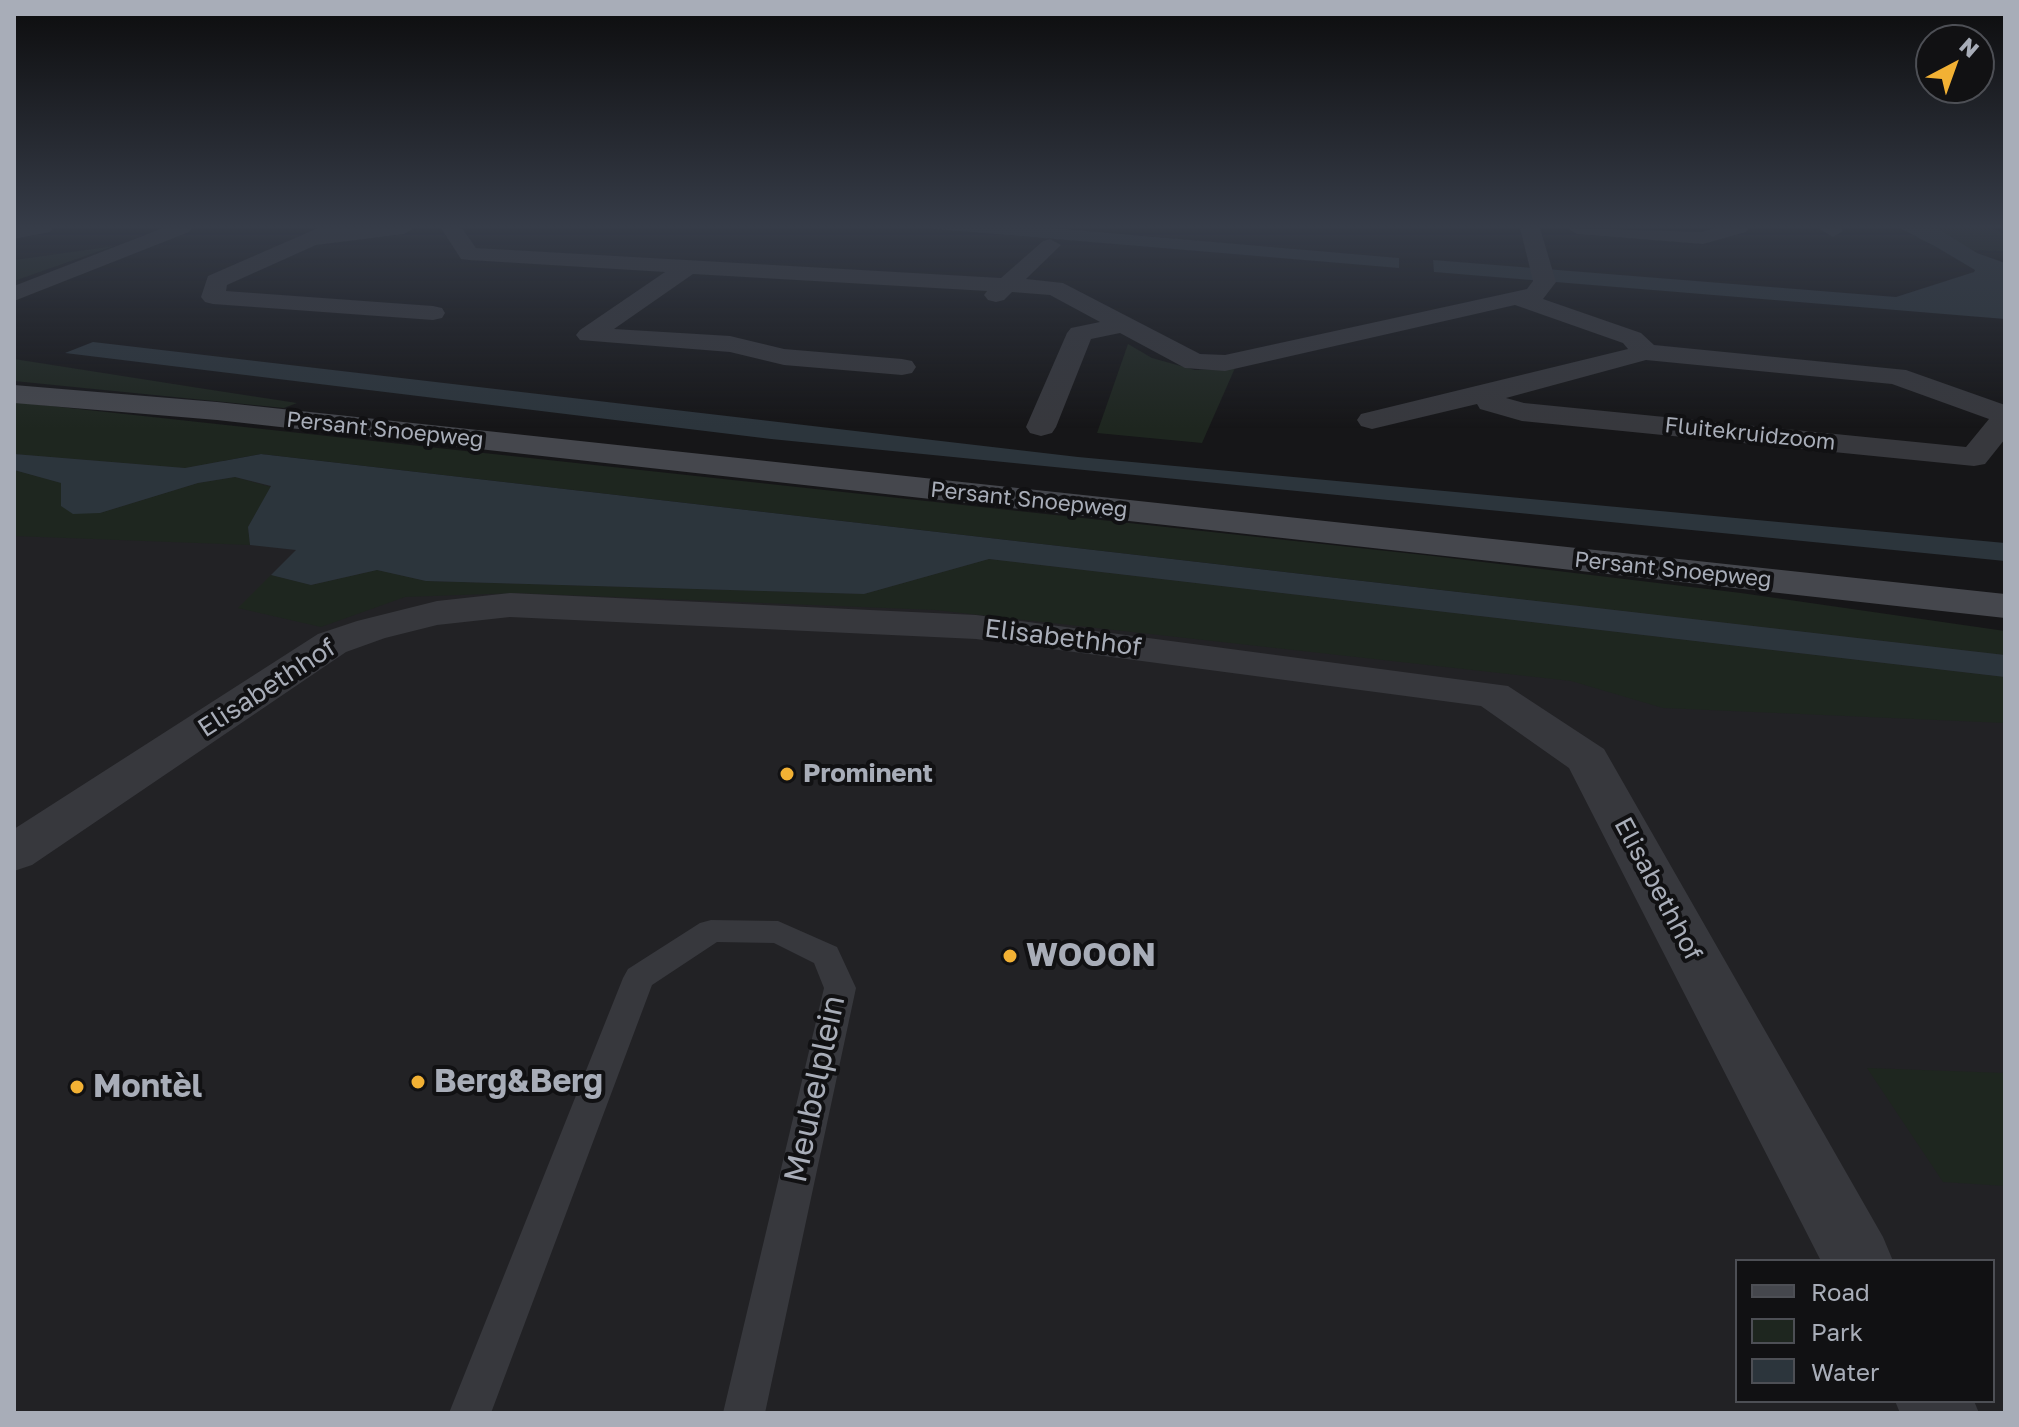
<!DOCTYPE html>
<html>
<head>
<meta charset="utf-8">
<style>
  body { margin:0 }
  #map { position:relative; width:2019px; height:1427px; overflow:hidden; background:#161618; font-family:"Golos Text",sans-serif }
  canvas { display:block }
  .frame { position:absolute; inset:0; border:16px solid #a8adb8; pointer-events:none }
  .legend { position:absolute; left:1735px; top:1259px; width:260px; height:144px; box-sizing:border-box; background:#111113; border:2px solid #4d4f55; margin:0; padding:10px 14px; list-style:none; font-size:24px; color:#a8adb8 }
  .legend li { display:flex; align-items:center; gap:16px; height:40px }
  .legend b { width:40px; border:2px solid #4d4f55 }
  .north { position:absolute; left:1915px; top:24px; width:80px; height:80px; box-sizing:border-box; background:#111113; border:2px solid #4d4f55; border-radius:50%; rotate:41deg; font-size:22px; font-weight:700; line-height:32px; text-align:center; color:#a8adb8 }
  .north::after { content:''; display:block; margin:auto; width:28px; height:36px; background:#f2b134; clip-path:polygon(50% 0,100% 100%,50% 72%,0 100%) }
</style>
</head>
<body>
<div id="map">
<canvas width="2019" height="1427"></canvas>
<div class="frame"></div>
<ul class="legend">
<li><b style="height:10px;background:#45474d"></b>Road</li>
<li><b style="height:22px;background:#1e261f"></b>Park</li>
<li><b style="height:22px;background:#2c353c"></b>Water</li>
</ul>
<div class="north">N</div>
</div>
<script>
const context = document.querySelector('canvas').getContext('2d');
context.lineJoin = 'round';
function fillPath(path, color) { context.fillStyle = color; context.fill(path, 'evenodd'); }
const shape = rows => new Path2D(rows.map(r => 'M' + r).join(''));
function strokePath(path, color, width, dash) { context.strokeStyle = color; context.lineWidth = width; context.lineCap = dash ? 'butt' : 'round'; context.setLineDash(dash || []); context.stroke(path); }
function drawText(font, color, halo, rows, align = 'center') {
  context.font = font + ' "Golos Text",sans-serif'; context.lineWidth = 8; context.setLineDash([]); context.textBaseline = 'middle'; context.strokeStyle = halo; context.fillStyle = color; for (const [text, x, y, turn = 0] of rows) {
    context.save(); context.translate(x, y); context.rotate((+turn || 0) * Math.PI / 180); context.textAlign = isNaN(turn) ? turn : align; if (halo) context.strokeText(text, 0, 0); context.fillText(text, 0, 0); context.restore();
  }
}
const built = shape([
  [14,439,2005,650,2005,1413,14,1413],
  [1737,1261,1993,1261,1993,1401,1737,1401]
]);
const green = shape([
  [1937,228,1992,228,2005,234,2005,251,1971,250],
  [114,246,14,281,14,260],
  [1128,344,1152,358,1195,370,1235,368,1202,443,1097,433],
  [14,359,199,388,297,403,284,408,14,381],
  [14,402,1433,556,1741,593,2005,631,2005,655,261,454,185,468,14,454],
  [14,470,62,483,100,513,198,483,235,477,271,487,248,527,250,545,14,536],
  [989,559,2005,677,2005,723,1663,708,1571,681,935,610,516,593,405,597,321,627,238,608,271,575,311,585,377,570,426,581,864,594],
  [1867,1068,2005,1073,2005,1186,1943,1182]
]);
const water = shape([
  [925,228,1051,228,1399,258,1399,268],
  [1900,228,1937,228,1977,253,2005,263,2005,319,1434,272,1433,260,1896,297,1974,272,1975,270,1938,248],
  [93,342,1078,457,2005,543,2005,561,771,439,65,353],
  [14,454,185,468,261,454,2005,655,2005,677,989,559,864,594,426,581,377,570,311,585,271,575,296,550,250,545,248,527,271,486,235,477,198,483,100,513,73,514,61,506,61,483,14,470]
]);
const service = shape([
  [711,920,778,921,837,947,856,988,765,1413,723,1413,824,988,814,963,774,943,717,942,652,985,491,1413,449,1413,623,978,628,969,700,923,711,920]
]);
const minor = shape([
  [14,228,53,228,50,232,14,239,14,228],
  [318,228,414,228,404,234,316,245,227,285,226,291,433,306,442,308,445,313,442,318,433,320,213,304,205,302,201,297,208,276,318,228],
  [441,228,462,228,476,248,1001,278,1043,241,1050,239,1061,245,1026,279,1063,283,1200,354,1225,355,1527,289,1533,281,1520,228,1540,228,1556,282,1543,299,1641,333,1654,345,1906,370,2005,405,2005,439,1985,464,1974,466,1522,421,1480,409,1477,404,1372,429,1361,426,1357,420,1361,414,1628,349,1623,343,1515,305,1225,371,1185,368,1120,333,1091,339,1056,427,1052,433,1041,436,1030,433,1026,427,1067,333,1071,328,1100,322,1050,295,1012,292,1004,300,996,302,988,300,984,295,987,291,693,274,614,329,730,336,784,349,902,359,912,361,916,367,912,373,902,375,784,365,730,352,580,340,576,335,580,330,665,272,469,260,461,259,441,228],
  [1646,360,1892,384,1989,419,1966,447,1524,403,1506,398,1646,360],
  [1567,228,1702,232,1715,228,1749,228,1746,232,1703,244,1577,234,1567,228],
  [1818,228,1841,228,1843,231,1833,237,1818,228],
  [510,593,976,615,1508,686,1604,749,1883,1237,1893,1261,1821,1261,1569,768,1481,706,976,639,510,617,437,625,385,638,346,652,32,865,14,871,14,829,318,634,357,621,437,601,510,593],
  [1895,1401,1974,1401,1979,1413,1900,1413,1895,1401]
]);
const tertiary = shape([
  [163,228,192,228,189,232,14,301,14,286,163,228]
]);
const secondary = shape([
  [14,385,217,402,2005,594,2005,618,217,420,14,403,14,385]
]);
const markers = [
  [787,774,8,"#f2b134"],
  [1010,956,8,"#f2b134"],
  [418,1082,8,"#f2b134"],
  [77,1087,8,"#f2b134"]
];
const farStreetnames = [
  ["Persant Snoepweg",385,430,6],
  ["Fluitekruidzoom",1750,434,6],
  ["Persant Snoepweg",1029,500,6],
  ["Persant Snoepweg",1673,570,6]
];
const streetNames = [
  ["Elisabethhof",1063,638,7],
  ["Elisabethhof",267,688,-33],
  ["Elisabethhof",1658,889,62]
];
const poiNames = [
  ["Prominent",803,774]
];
const nearPoinames = [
  ["WOOON",1026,956],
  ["Berg&Berg",434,1082],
  ["Montèl",93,1087]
];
const nearStreetnames = [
  ["Meubelplein",815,1089,-78]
];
fillPath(built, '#222225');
fillPath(green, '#1e261f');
fillPath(water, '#2c353c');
fillPath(service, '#37383d');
fillPath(minor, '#37383d');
fillPath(tertiary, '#37383d');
fillPath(secondary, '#45474d');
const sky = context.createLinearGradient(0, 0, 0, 428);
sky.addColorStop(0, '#0c0c0d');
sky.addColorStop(0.53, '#363c48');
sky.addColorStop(1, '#363c4800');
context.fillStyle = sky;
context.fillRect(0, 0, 2019, 428);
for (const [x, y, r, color] of markers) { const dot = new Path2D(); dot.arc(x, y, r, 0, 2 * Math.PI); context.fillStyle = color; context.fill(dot); strokePath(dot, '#111113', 3); }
drawText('22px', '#a8adb8', '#111113', farStreetnames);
drawText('26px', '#a8adb8', '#111113', streetNames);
drawText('bold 26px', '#a8adb8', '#111113', poiNames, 'left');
drawText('bold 32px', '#a8adb8', '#111113', nearPoinames, 'left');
drawText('32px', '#a8adb8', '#111113', nearStreetnames);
</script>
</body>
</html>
